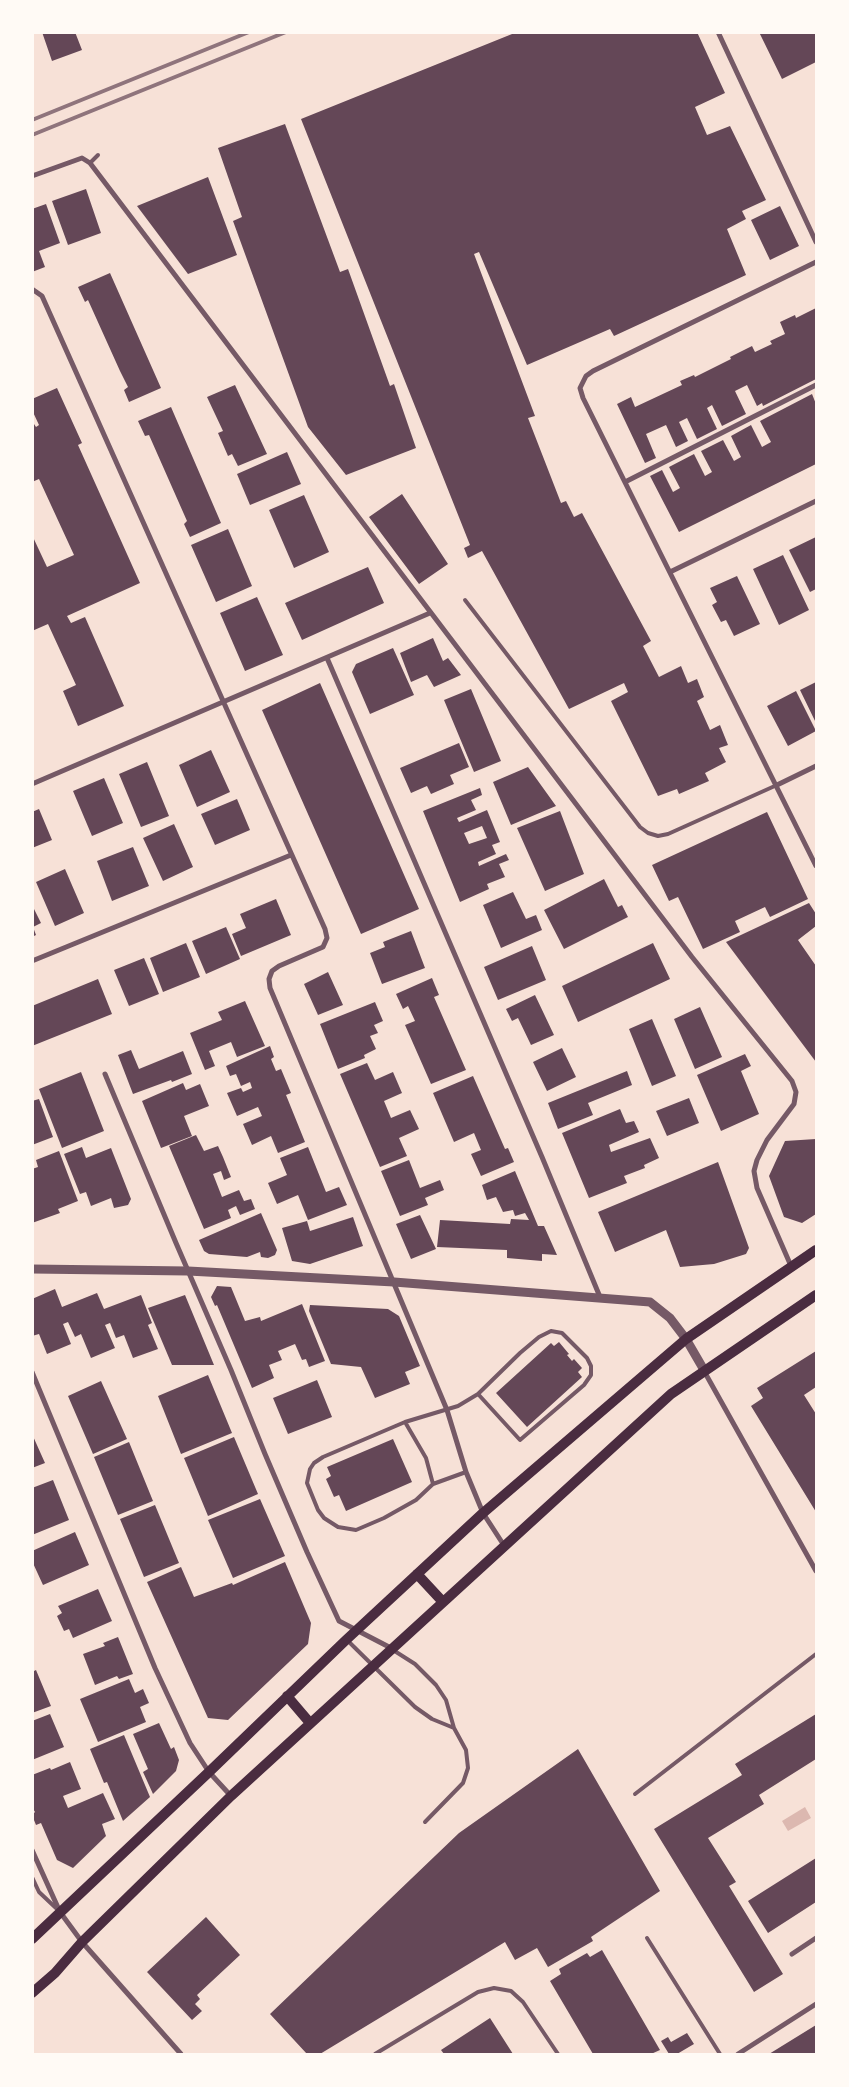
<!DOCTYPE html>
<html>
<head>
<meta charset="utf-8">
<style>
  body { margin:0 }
  #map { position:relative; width:849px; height:2087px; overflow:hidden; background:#f7e1d7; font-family:Mulish,sans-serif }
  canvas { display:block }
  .frame { position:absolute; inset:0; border:34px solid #fffaf5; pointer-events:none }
</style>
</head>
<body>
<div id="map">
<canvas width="849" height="2087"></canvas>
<div class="frame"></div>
</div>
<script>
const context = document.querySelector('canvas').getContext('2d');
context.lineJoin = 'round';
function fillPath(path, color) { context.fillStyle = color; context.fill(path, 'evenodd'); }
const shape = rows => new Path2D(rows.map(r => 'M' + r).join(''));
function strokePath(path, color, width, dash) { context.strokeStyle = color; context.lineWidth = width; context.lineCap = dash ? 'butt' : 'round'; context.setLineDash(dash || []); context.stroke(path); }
const water = shape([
  [805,1807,811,1818,788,1831,782,1821]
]);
const building = shape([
  [42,32,75,32,82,50,52,61],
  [517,32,697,32,725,93,695,107,707,135,730,126,766,200,742,211,746,219,727,229,746,275,614,336,610,329,527,365,479,252,474,254,535,416,528,418,561,503,566,501,574,517,582,513,651,641,643,646,659,677,681,666,688,683,697,679,704,697,697,701,710,730,720,725,728,745,719,748,726,762,705,773,709,781,679,794,677,789,658,796,611,701,628,692,624,683,569,709,482,551,468,558,464,548,470,545,301,119],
  [759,32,816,32,816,62,782,79],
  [285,124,340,272,348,269,390,386,394,384,416,448,346,475,308,427,233,221,242,217,218,148],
  [208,177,237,255,188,274,137,206],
  [86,189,101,233,68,245,52,201],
  [46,204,60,243,39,251,45,267,32,272,32,209],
  [780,206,799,246,770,260,751,220],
  [110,273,161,388,129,402,124,390,128,387,120,371,88,300,85,302,78,287],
  [816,308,816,379,763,406,762,403,757,406,747,385,735,391,746,414,722,426,712,405,707,408,717,429,697,439,687,418,679,422,688,441,676,447,666,425,646,434,656,458,645,463,617,404,631,397,635,407,682,385,680,381,694,375,695,377,731,359,730,357,752,346,755,352,772,344,770,341,785,334,780,322,795,315,796,318],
  [235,385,267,454,238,466,232,454,228,456,218,433,223,431,207,397],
  [57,388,82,443,78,445,140,583,67,616,71,623,85,617,124,706,78,726,63,691,76,685,48,624,32,631,32,535,47,567,74,555,39,479,32,482,32,421,36,427,39,425,32,410,32,399],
  [812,394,816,404,816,464,679,532,650,476,662,470,673,492,680,488,669,467,694,454,705,476,712,472,701,451,723,440,734,461,741,457,731,436,751,425,762,447,771,442,760,421],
  [171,407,221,523,190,537,184,524,187,521,149,435,145,436,138,421],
  [287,452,301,484,250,505,237,474],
  [402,494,448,564,419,584,369,517],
  [304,495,329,552,294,568,269,510],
  [228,529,252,586,216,602,191,545],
  [816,537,816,589,810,592,789,550],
  [783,555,809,610,779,625,753,569],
  [368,567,384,603,302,640,285,603],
  [737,576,760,624,734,636,726,620,721,622,712,605,717,602,710,588],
  [257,597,283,655,245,671,220,613],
  [433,638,443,661,448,658,461,675,434,687,427,675,411,682,400,653],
  [393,648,414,695,370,714,352,672,356,664],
  [816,682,816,723,800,690],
  [320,683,419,909,361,934,262,710],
  [471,689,501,761,474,772,444,700],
  [796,691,816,731,788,746,767,706],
  [459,743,469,767,450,775,454,784,431,794,427,786,411,793,400,768],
  [211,750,230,792,197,807,179,765],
  [147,762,169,816,141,827,119,774],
  [528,767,556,806,511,825,493,782],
  [104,778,123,823,92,836,73,791],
  [480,788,482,795,471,800,476,810,457,818,459,822,487,810,500,842,492,845,496,854,478,862,479,866,506,854,509,860,499,864,505,877,487,884,489,889,460,902,423,811],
  [482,826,487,838,469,844,464,833],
  [237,799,250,830,215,845,201,814],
  [39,809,52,840,32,848,32,812],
  [560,811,584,874,545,891,517,828],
  [767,812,808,899,770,917,765,907,735,921,740,932,703,949,678,897,669,901,652,865],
  [174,824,193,867,163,881,143,838],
  [133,847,149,886,112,901,97,861],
  [65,869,84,913,55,926,36,882],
  [604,879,618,907,622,905,628,917,564,949,544,910],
  [513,892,526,919,536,915,542,930,501,948,483,905],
  [276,899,291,935,241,956,232,934,246,928,240,914],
  [809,903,816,914,816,926,798,940,816,966,816,1062,726,942],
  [32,905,41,923,33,927,36,935,32,937],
  [226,927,240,959,206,974,192,941],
  [411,931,425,968,382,984,370,953,385,947,383,942],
  [186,943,200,977,163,992,150,958],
  [653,943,670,979,578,1022,562,986],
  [532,946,546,980,498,1000,484,967],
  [144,958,159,994,129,1006,114,970],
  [328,972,343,1005,318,1015,304,984],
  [432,978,439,995,434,997,466,1070,431,1084,405,1025,415,1021,408,1006,403,1009,396,994],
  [98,979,112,1014,32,1046,32,1006],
  [535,995,554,1035,531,1045,518,1018,512,1021,506,1009],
  [245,1001,265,1046,237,1057,231,1042,209,1051,215,1066,205,1070,190,1033,222,1020,218,1012],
  [375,1002,383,1021,374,1025,378,1033,370,1036,376,1049,364,1055,365,1058,338,1069,320,1024],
  [700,1007,722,1057,695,1069,674,1019],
  [652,1019,676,1076,652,1086,629,1029],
  [270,1046,274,1057,271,1059,276,1071,281,1069,291,1093,286,1095,305,1142,278,1153,271,1136,252,1145,243,1124,262,1116,258,1107,237,1116,227,1093,241,1088,243,1092,252,1088,250,1082,241,1086,236,1074,230,1076,226,1066],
  [562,1048,576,1077,547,1091,533,1062],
  [131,1050,139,1069,183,1051,192,1074,172,1082,171,1080,133,1094,118,1055],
  [745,1054,751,1066,741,1071,759,1114,721,1131,697,1075],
  [367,1063,375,1080,393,1072,402,1093,384,1101,391,1118,410,1110,419,1129,399,1138,407,1156,380,1167,340,1074],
  [627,1071,632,1085,588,1103,593,1115,558,1129,548,1103],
  [81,1072,104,1131,62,1148,39,1089],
  [473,1076,505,1149,508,1148,514,1162,481,1176,471,1154,481,1150,474,1133,454,1142,433,1093],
  [183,1083,186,1090,200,1084,209,1106,184,1116,192,1136,161,1148,142,1101],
  [689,1098,699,1123,667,1136,656,1111],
  [39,1099,53,1137,32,1145,32,1101],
  [620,1109,626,1123,634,1121,639,1132,609,1145,611,1152,650,1138,659,1158,644,1165,645,1168,624,1176,627,1183,589,1198,562,1133],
  [196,1135,204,1151,218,1146,223,1157,231,1177,224,1180,221,1171,213,1174,222,1197,239,1190,244,1201,251,1199,255,1209,240,1215,236,1206,228,1210,231,1218,204,1229,169,1146],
  [816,1139,816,1214,802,1223,784,1217,769,1176,785,1141],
  [82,1147,86,1158,111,1148,131,1199,128,1205,114,1208,111,1198,91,1206,86,1192,80,1194,64,1154],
  [308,1147,326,1192,339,1187,347,1205,308,1220,298,1195,277,1204,268,1183,287,1175,280,1158],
  [59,1151,78,1201,58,1209,60,1213,32,1223,32,1169,38,1167,36,1160],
  [409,1160,420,1188,440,1180,444,1190,425,1198,428,1205,400,1216,381,1171],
  [718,1162,749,1248,746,1254,714,1264,680,1267,666,1230,615,1252,598,1212],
  [515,1171,538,1226,544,1226,557,1255,542,1254,542,1261,507,1258,507,1250,437,1247,440,1220,510,1224,511,1219,529,1220,525,1213,515,1216,513,1210,503,1212,496,1197,487,1200,482,1185],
  [261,1213,277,1250,275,1255,268,1258,261,1257,260,1252,247,1257,209,1254,204,1251,199,1240],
  [420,1215,436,1249,411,1259,396,1224],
  [353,1217,363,1246,310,1264,292,1261,282,1228,307,1221,310,1231],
  [217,1286,231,1287,245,1321,260,1317,261,1321,302,1304,325,1361,309,1367,306,1359,302,1360,295,1344,278,1351,282,1360,269,1365,274,1378,252,1388,217,1305,215,1306,211,1297],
  [55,1289,62,1307,97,1293,104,1309,141,1295,152,1323,148,1325,158,1349,133,1358,124,1335,116,1338,110,1323,105,1325,115,1348,91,1358,81,1334,75,1337,68,1322,63,1324,71,1344,47,1354,39,1334,32,1336,32,1299],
  [185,1295,214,1365,172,1365,148,1308],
  [310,1305,388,1309,399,1316,420,1366,405,1372,410,1384,375,1398,361,1367,331,1364,309,1311],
  [559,1342,569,1354,567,1355,572,1361,574,1359,582,1368,578,1372,582,1377,527,1427,496,1393,551,1343,554,1346],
  [816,1351,816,1387,804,1395,816,1414,816,1512,751,1406,763,1398,757,1388],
  [208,1375,232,1433,181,1454,158,1396],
  [317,1380,332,1417,288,1434,273,1398],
  [101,1381,127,1439,93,1454,68,1396],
  [32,1434,45,1463,32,1468],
  [234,1437,258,1494,208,1516,184,1458],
  [393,1439,412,1482,346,1511,339,1495,334,1497,326,1479,331,1476,327,1467],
  [129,1442,153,1501,118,1515,94,1457],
  [53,1480,69,1520,32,1535,32,1488],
  [260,1499,285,1556,233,1578,208,1520],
  [155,1505,179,1563,144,1577,120,1519],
  [75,1532,89,1565,43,1585,32,1561,32,1551],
  [285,1562,311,1623,308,1644,228,1720,208,1718,147,1582,181,1567,194,1597,232,1583,233,1585],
  [98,1589,112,1621,73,1638,69,1629,64,1631,57,1616,62,1613,58,1606],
  [118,1637,133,1674,119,1679,117,1676,95,1685,83,1654,105,1646,103,1643],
  [36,1670,51,1706,32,1713,32,1672],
  [129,1679,135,1693,143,1689,149,1703,140,1707,146,1722,98,1742,80,1699],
  [50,1714,64,1747,32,1760,32,1721],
  [816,1714,816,1759,759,1795,764,1804,708,1838,736,1882,729,1886,783,1974,754,1992,654,1829,742,1775,735,1764],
  [159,1723,171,1749,174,1747,179,1760,176,1771,153,1794,143,1772,148,1769,133,1734],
  [124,1735,150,1797,123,1821,107,1782,104,1783,90,1749],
  [578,1749,660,1891,591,1937,593,1941,548,1967,537,1948,515,1960,505,1942,320,2054,307,2054,270,2014,459,1833],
  [70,1762,81,1789,63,1796,68,1808,103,1793,115,1819,102,1824,106,1836,73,1868,57,1860,41,1823,36,1825,32,1815,35,1812,32,1807,32,1775,50,1768,51,1770],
  [816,1858,816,1902,768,1933,748,1901],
  [206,1917,240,1955,197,1995,200,1999,195,2004,202,2011,192,2020,147,1972],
  [602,1950,660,2050,651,2054,593,2054,550,1981,561,1974,559,1969,587,1953,590,1957],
  [490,2018,513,2054,444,2054,441,2050],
  [816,2025,816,2054,769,2054],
  [687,2033,694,2044,677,2054,669,2054,661,2041,668,2037,671,2042]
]);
const service = shape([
  [90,163,98,155],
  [465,600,640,827,648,833,658,836,668,834,777,785],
  [551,1331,562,1333,587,1358,591,1366,591,1375,584,1385,520,1440,478,1394,520,1353,539,1337,551,1331],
  [405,1422,426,1458,433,1484],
  [466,1472,433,1484,416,1500,384,1518,356,1530,338,1527,324,1518,318,1510,307,1483,310,1469,314,1463,323,1457,405,1422,458,1406,478,1394],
  [347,1640,415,1707,432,1719,454,1728],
  [393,1650,415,1664,436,1685,446,1700,454,1728,466,1750,468,1768,463,1783,425,1822],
  [635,1794,816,1654],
  [32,1877,39,1892,57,1909],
  [647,1938,720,2054],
  [375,2054,478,1992,494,1988,511,1991,523,2002,558,2054]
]);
const minor = shape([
  [718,32,816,242],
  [32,176,82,158,90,163,692,957,792,1081,796,1092,794,1104,767,1140,757,1160,754,1171,757,1188,791,1266],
  [816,262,593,371,586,376,580,388,583,398,816,866],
  [32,289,42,296,325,929,327,938,323,947,279,966,272,971,269,979,270,988,447,1410,466,1472,483,1513,505,1547],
  [625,482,816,385],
  [670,572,816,501],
  [327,658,542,1157,600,1297],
  [32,784,430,613],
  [777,785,816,766],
  [32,961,291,855],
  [105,1074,176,1243,231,1370,265,1454,307,1552,339,1621,391,1648],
  [704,1371,816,1571],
  [32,1372,155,1668,190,1743,209,1772,231,1796],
  [32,1850,60,1912,82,1942,181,2054],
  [792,1954,816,1938],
  [738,2054,816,2004]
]);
const tertiary = shape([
  [32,1269,188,1271,394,1282,650,1302,670,1318,686,1339,704,1370]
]);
const secondary = shape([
  [417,1574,443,1602],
  [287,1696,310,1723],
  [32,1939,209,1772,346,1640,483,1513,686,1339,816,1250],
  [32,1993,55,1973,82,1942,231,1796,671,1394,816,1295]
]);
const rail = shape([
  [32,120,249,32],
  [32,135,286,32]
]);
fillPath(water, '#dcb8b0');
fillPath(building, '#644757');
strokePath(service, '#755966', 4);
strokePath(minor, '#755966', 5);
strokePath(tertiary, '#755966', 9);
strokePath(secondary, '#4a2c40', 10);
strokePath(rail, '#8f747c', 4);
</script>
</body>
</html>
